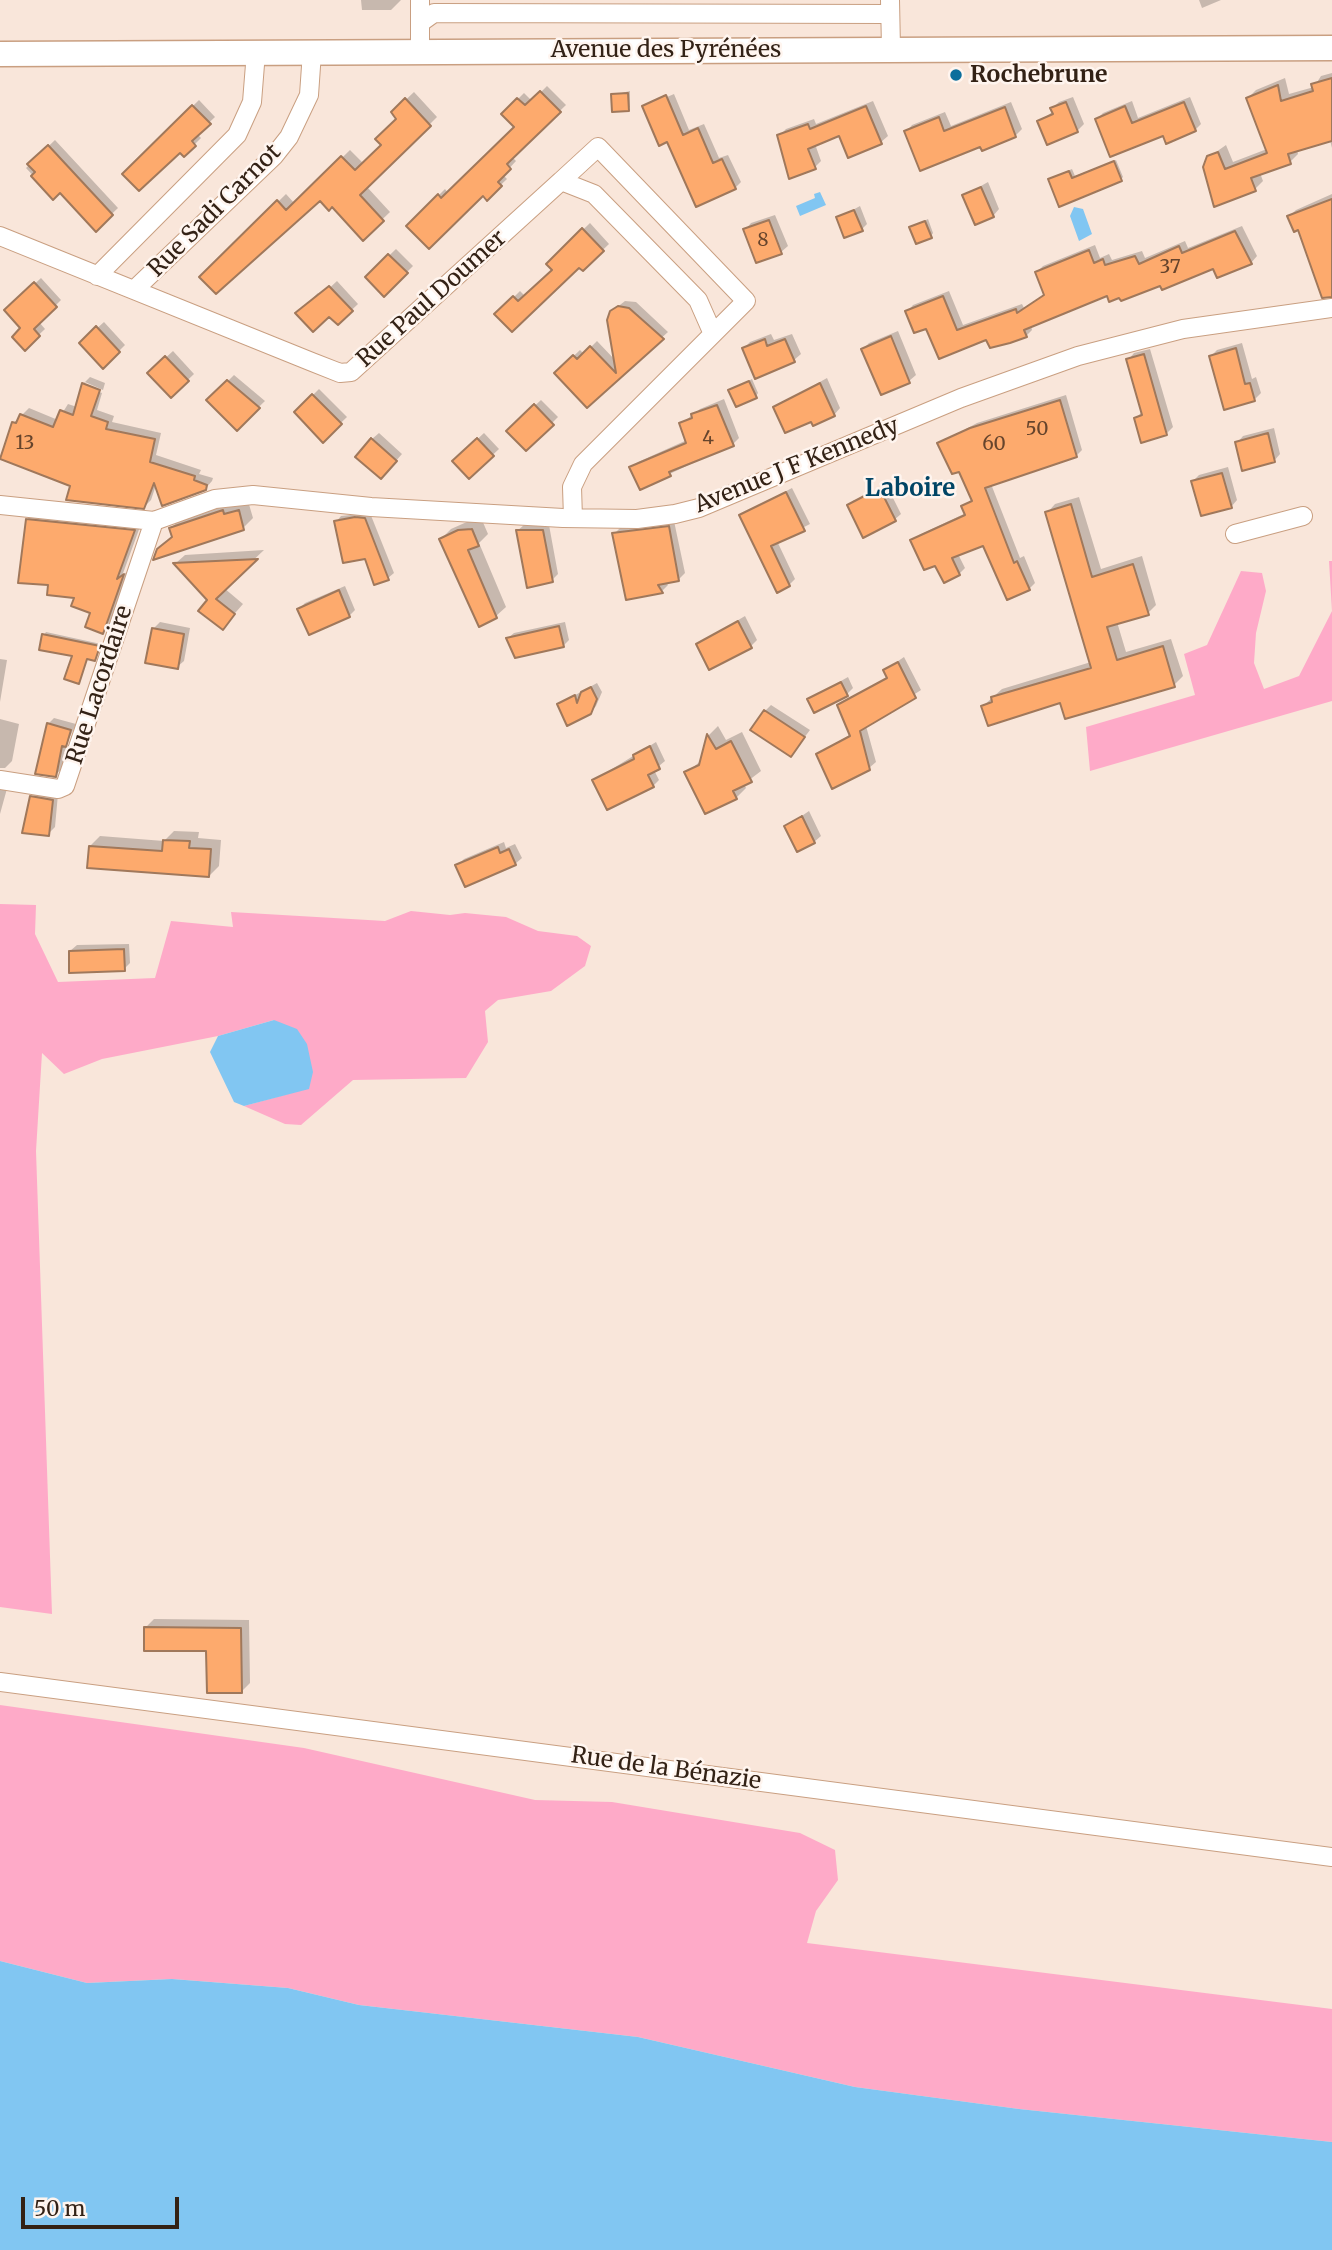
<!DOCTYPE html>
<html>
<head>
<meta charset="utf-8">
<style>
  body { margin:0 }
  #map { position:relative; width:1332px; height:2250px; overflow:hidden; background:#f9e6da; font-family:Merriweather,serif }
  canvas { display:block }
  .scale { position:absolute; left:21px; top:2197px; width:158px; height:32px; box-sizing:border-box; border:4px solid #332216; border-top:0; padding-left:9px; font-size:21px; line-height:24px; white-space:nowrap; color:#332216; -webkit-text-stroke:5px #fff5ef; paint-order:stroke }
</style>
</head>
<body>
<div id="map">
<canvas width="1332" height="2250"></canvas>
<div class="scale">50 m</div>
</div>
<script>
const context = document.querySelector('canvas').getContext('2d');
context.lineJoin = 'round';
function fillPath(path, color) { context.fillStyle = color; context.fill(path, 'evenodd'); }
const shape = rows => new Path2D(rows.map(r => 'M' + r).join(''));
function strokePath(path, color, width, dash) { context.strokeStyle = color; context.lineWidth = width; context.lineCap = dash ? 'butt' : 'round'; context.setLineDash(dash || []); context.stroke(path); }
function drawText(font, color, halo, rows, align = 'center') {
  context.font = font + ' Merriweather,serif'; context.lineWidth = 5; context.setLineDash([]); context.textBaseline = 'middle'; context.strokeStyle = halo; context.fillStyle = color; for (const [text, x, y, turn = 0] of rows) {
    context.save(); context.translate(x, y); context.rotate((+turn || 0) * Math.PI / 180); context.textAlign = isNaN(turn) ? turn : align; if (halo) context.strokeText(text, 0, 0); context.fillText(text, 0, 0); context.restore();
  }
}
const green = shape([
  [1329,561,1332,561,1332,701,1090,771,1086,727,1195,695,1184,654,1207,645,1241,571,1262,573,1266,591,1256,633,1254,663,1264,689,1299,676,1332,611],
  [0,904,36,905,35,934,58,982,155,978,171,921,233,927,231,912,385,921,411,911,450,915,465,913,506,917,538,931,577,936,591,946,585,966,551,991,498,1000,485,1011,488,1042,466,1078,353,1080,301,1125,285,1124,244,1106,309,1088,274,1020,218,1036,102,1059,64,1074,42,1053,36,1151,52,1614,0,1607],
  [0,1705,304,1748,535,1800,612,1802,800,1833,835,1850,838,1880,816,1911,807,1943,1332,2009,1332,2142,1019,2109,855,2087,638,2037,359,2005,288,1988,172,1979,87,1983,0,1961]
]);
const water = shape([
  [820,192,826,205,800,216,796,206,815,198,814,194],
  [1074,207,1083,209,1092,234,1079,241,1070,216],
  [274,1020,297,1029,307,1044,313,1072,309,1089,244,1106,234,1102,210,1052,218,1036],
  [0,1961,87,1983,172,1979,288,1988,359,2005,638,2037,855,2087,1019,2109,1332,2142,1332,2250,0,2250]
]);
const shadow = shape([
  [361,0,401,0,391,10,362,10],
  [1199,0,1221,0,1202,8],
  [1332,73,1332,148,1330,140,1297,150,1298,154,1290,162,1260,173,1263,181,1255,189,1215,205,1209,157,1226,145,1233,162,1267,149,1248,98,1256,90,1285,78,1289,94,1314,87,1321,76],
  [547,86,566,105,512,157,516,161,503,175,507,179,487,198,483,194,408,226,445,189,448,193,517,127,503,114,524,93,532,101],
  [630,91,630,107,628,109,613,95],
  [414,92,437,117,367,187,390,212,363,238,332,205,320,199,202,277,286,194,295,204,350,150,364,164,383,145,399,118,393,112],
  [674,94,689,130,704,124,719,158,728,155,741,182,735,188,697,205,668,140,644,107],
  [1073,97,1084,124,1077,131,1048,142,1039,121,1054,111,1052,108,1059,102],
  [1190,97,1201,124,1195,130,1164,133,1097,119,1103,113,1132,101,1138,118],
  [199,100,215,117,197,134,201,138,184,155,180,150,124,174],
  [873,101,888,136,881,142,849,155,840,134,815,144,821,161,815,167,779,136,786,129,814,119,816,124],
  [1011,102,1022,129,1015,136,981,145,906,132,912,125,945,112,951,126],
  [55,140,118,208,96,229,60,191,53,197,26,168],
  [1116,160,1123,177,1121,179,1060,205,1053,177,1072,169,1075,176],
  [988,182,999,209,993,216,965,195],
  [1332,194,1332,294,1299,228,1289,216,1296,210],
  [860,206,867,224,862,229,838,218],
  [775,215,788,246,781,252,757,261,745,230,751,223],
  [928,219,933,233,931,236,912,227],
  [590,223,609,244,583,269,579,265,497,314,520,291,525,296,554,270,548,264],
  [1242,226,1257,256,1251,263,1214,266,1160,283,1107,294,1031,326,1032,330,1026,336,987,338,927,327,907,312,913,305,949,291,963,325,1022,304,1024,308,1046,294,1037,272,1043,266,1095,245,1100,258,1109,254,1112,260,1142,251,1145,258,1185,241,1188,248],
  [396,249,413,266,384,295,367,277],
  [41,278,61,300,39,322,45,329,27,346,23,328,7,310],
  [337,281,358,304,338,323,329,314,297,313,318,293,321,296],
  [625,301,636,302,668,332,588,405,556,373,580,350,584,354,597,341,616,361,611,312],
  [104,322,125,345,103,367,81,343],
  [898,331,916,375,909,381,863,349,869,343],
  [771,334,774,340,792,334,801,354,794,360,755,376,744,348,750,342],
  [1242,343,1252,379,1256,377,1261,393,1254,400,1211,356,1217,350],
  [1150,349,1173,427,1166,434,1136,418,1143,411,1128,360,1134,353],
  [173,351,194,374,171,396,149,373],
  [234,375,265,401,237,428,209,400],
  [90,377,105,383,103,390,85,382,85,386,102,393,97,410,114,416,112,422,161,433,156,455,201,470,199,474,213,478,212,481,205,489,156,485,151,500,144,507,72,485,0,457,13,424,29,408,58,420,68,404,77,407,83,384],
  [827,378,840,408,834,415,775,407],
  [752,379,758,393,756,396,731,390],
  [319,389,347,417,323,440,296,412],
  [1066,395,1082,450,1076,456,991,484,1020,558,1024,556,1035,583,1029,589,984,544,958,554,965,568,959,574,936,563,913,541,919,535,966,513,963,506,973,499,959,469,940,443,977,423],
  [724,399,739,438,733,444,640,488,631,468,638,462,687,440,681,424,700,409],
  [541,400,558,417,526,449,508,431],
  [1274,428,1280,454,1274,461,1237,443,1243,436],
  [379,433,402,454,387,471,372,439],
  [484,433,499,449,469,477,454,461],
  [1228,467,1237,500,1231,507,1193,481,1199,475],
  [792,488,810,524,777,541,795,579,789,585,741,515],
  [888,488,901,514,894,520,849,505,854,500,854,503],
  [1079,497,1101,569,1142,556,1156,605,1148,613,1117,622,1126,652,1171,639,1183,676,1174,685,1061,701,983,706,1002,689,1091,662,1047,513,1055,504],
  [233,501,248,501,253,518,243,528,158,550,173,536,171,528,181,518],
  [34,513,141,524,122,576,129,570,110,624,103,632,92,612,76,596,50,584,27,520],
  [370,513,394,573,388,578,336,522,341,516],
  [482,520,488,534,479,543,506,607,496,616,479,624,441,539,451,529,469,521],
  [674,521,685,573,679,579,666,582,668,585,662,591,628,598,614,534,620,528],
  [524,525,549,525,558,574,552,580,517,531],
  [264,550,224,588,243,604,222,628,209,600,176,563,185,555],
  [345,586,355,610,349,616,299,609,305,603],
  [745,616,757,640,751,646,698,644],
  [160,622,190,628,184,661,177,667,153,629],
  [565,622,569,640,563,646,508,638,514,633],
  [46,632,101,644,97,656,88,658,79,682,74,655,44,635],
  [904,657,921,690,866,726,876,762,869,768,818,754,851,734,839,706,889,676,885,670],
  [0,659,7,660,0,702],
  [848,677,853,688,847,694,809,699],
  [597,683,602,692,596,706,590,713,559,704],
  [771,705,810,730,791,755,765,711],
  [54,718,76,724,67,743,62,769,55,775,48,724],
  [0,719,19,724,12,761,5,768,0,768],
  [718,726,726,740,742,732,761,771,744,784,746,788,736,798,686,773,702,760,709,735],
  [656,742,665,761,654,770,659,780,653,786,594,780],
  [0,783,8,785,0,814],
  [38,791,58,794,55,827,48,834,32,797],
  [809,811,821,836,814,842,787,826],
  [174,831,199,832,198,838,221,840,219,866,209,876,90,846,100,836,164,841],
  [504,842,506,848,515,844,522,858,515,864,457,866,464,859],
  [129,944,130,963,124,969,70,951,77,945],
  [154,1619,249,1620,250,1683,241,1692,208,1649,145,1628]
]);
const building = shape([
  [1332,78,1332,141,1288,154,1291,164,1251,178,1256,191,1214,207,1203,167,1207,156,1218,152,1225,169,1267,153,1246,98,1278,85,1281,101,1313,91,1311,84,1332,78],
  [540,91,561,112,507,164,511,169,498,182,502,186,487,201,483,196,429,249,406,226,438,194,441,198,514,127,501,114,517,98,525,105,540,91],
  [628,93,629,111,612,112,611,94,628,93],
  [666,95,683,135,698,128,713,163,722,159,736,189,696,207,667,142,659,146,642,106,666,95],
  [405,98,431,126,360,195,384,221,363,241,332,207,329,211,320,201,216,294,199,277,277,200,286,210,341,156,355,170,381,145,375,139,396,119,391,112,405,98],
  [1066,102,1078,132,1047,145,1037,121,1053,114,1050,108,1066,102],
  [1184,102,1196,131,1166,144,1163,136,1110,157,1095,119,1125,106,1132,123,1184,102],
  [192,105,211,124,192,141,196,146,184,157,180,153,139,191,122,174,192,105],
  [866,106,882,144,848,158,839,136,808,149,816,169,789,179,777,135,808,124,810,129,866,106],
  [1005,107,1016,137,982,151,980,147,920,171,904,131,939,117,944,131,1005,107],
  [48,145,113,215,96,232,60,193,53,200,31,176,35,172,27,164,48,145],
  [1114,161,1122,181,1059,207,1048,179,1069,171,1072,178,1114,161],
  [981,187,994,217,975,225,962,195,981,187],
  [1332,199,1332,297,1322,298,1298,230,1294,232,1287,216,1332,199],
  [854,210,863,231,844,238,836,217,854,210],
  [769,220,782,254,756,263,743,229,769,220],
  [925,221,932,238,916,244,909,227,925,221],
  [582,228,604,251,583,271,579,268,512,332,494,314,513,296,518,301,552,270,546,264,582,228],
  [1235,231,1252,264,1217,278,1213,269,1162,290,1160,286,1121,301,1119,298,1109,302,1107,296,1024,330,1027,337,1010,343,990,348,986,340,939,359,926,329,914,333,905,311,943,296,957,330,1016,309,1017,313,1044,295,1035,272,1089,250,1094,263,1103,259,1105,265,1135,256,1139,264,1179,246,1182,253,1235,231],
  [388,254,408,273,384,297,365,277,388,254],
  [34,282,57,307,34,329,40,336,25,351,12,337,20,328,4,310,34,282],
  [329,286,353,311,338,325,329,317,313,332,295,313,329,286],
  [618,306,629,308,664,339,587,408,554,373,573,355,577,359,590,346,616,373,607,320,610,311,618,306],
  [96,326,120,352,103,369,79,343,96,326],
  [891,336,910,383,881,395,861,349,891,336],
  [765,339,767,346,785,339,795,362,755,379,742,348,765,339],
  [1236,348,1245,384,1250,383,1255,401,1224,410,1209,356,1236,348],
  [1144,354,1167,435,1141,443,1134,418,1142,415,1126,359,1144,354],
  [165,356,189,381,171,398,147,373,165,356],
  [227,380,260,408,237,431,206,400,227,380],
  [749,381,757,398,736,407,728,390,749,381],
  [82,383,100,390,91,416,108,422,106,429,155,439,150,462,195,476,194,480,207,485,206,490,162,506,154,483,144,509,66,500,70,486,0,459,12,422,16,423,20,414,53,427,60,410,73,415,82,383],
  [820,383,835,416,813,426,811,422,785,433,773,407,820,383],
  [312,394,342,424,323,443,294,412,312,394],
  [1060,400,1077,457,985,488,1014,563,1017,561,1030,590,1007,600,983,546,952,558,960,575,944,583,935,566,924,570,910,540,965,515,961,506,972,501,959,472,952,474,937,443,970,428,1060,400],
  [534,404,554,425,526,451,506,431,534,404],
  [717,405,734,446,669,472,671,476,640,490,629,467,686,443,679,423,692,418,691,414,717,405],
  [1268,433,1275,462,1242,471,1235,442,1268,433],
  [371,438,397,461,381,479,355,457,371,438],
  [477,438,494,456,469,479,452,461,477,438],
  [1222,473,1232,508,1201,516,1191,481,1222,473],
  [786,492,805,531,771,546,790,586,777,593,739,515,786,492],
  [870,493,872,497,882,493,896,521,863,538,847,505,870,493],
  [1071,504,1092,577,1133,564,1149,615,1107,627,1117,660,1163,646,1175,687,1065,719,1060,703,988,726,981,706,992,702,991,697,1091,668,1045,512,1071,504],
  [223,510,224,514,239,510,244,530,153,560,157,549,172,537,169,528,223,510],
  [355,517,365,518,389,580,374,585,365,559,343,563,334,521,355,517],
  [26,519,135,530,117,579,124,574,103,634,85,627,90,613,71,606,74,598,47,595,48,585,18,583,26,519],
  [669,526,679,581,658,585,663,593,626,600,612,533,669,526],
  [472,529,479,546,468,550,497,618,479,627,439,539,458,530,472,529],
  [516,530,543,530,553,582,527,588,516,530],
  [258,559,216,599,235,614,223,630,198,611,207,600,173,563,258,559],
  [339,590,350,617,309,635,297,609,339,590],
  [738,621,752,648,709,670,696,644,738,621],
  [559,626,564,647,515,658,506,638,559,626],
  [152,628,184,634,178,669,145,663,152,628],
  [42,634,100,646,95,661,87,659,79,684,64,679,72,656,39,650,42,634],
  [898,662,916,698,860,731,870,770,832,789,816,754,850,736,837,705,887,678,883,670,898,662],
  [841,682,848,696,814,713,807,699,841,682],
  [591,687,597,699,591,714,567,726,557,704,575,695,577,703,581,692,591,687],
  [764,710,805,737,791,757,750,730,764,710],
  [47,723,71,730,66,747,62,746,56,777,35,774,47,723],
  [707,734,716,749,731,741,752,782,733,791,737,799,705,814,684,772,699,765,707,734],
  [650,746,660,769,648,775,654,787,607,810,592,780,634,759,633,755,650,746],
  [30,796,53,800,49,836,22,833,30,796],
  [802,816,815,843,797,852,784,826,802,816],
  [163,840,190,841,189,848,211,849,209,877,87,868,89,846,162,851,163,840],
  [498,847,500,853,509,849,516,865,465,887,455,865,498,847],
  [124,949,125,971,69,973,69,951,124,949],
  [144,1627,241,1628,242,1693,207,1693,206,1651,144,1651,144,1627]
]);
const minor = shape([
  [890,0,891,48],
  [420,23,434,13,890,14],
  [420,51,420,0],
  [561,181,598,147,746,301,713,334],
  [0,236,312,362,340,373,351,372,561,181,594,194,698,300,713,334,583,464,572,487,573,518],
  [97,276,237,135,252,102,256,52],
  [134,290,274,156,289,137,309,95,312,52],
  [0,505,154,521,215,499,253,495,371,507,563,518,637,519,675,514,699,508,961,398,1078,356,1183,329,1332,308],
  [1235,534,1303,516],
  [0,780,58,789,65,786,154,521],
  [0,1682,1332,1857]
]);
const secondary = shape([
  [0,54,1332,48]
]);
const markers = [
  [956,75,7,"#0b6e9c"]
];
const numberNames = [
  ["8",763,241],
  ["37",1170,268],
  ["50",1037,430],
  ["4",708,439],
  ["13",25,444],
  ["60",994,445]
];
const streetNames = [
  ["Avenue des Pyrénées",666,50],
  ["Rue Sadi Carnot",215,211,-45],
  ["Rue Paul Doumer",432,299,-42],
  ["Avenue J F Kennedy",797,466,-22],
  ["Rue Lacordaire",100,685,-72],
  ["Rue de la Bénazie",666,1769,8]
];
const poiNames = [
  ["Rochebrune",970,75]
];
const neighbourhoodNames = [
  ["Laboire",910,489]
];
fillPath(green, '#feaac8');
fillPath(water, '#81c6f2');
fillPath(shadow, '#0003');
fillPath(building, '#fdaa6d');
strokePath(building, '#a0785b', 2);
strokePath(minor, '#c99f81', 20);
strokePath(secondary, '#c99f81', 27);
strokePath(minor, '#fff', 18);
strokePath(secondary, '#fff', 24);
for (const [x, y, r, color] of markers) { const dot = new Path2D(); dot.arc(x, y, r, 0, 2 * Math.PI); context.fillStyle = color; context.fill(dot); strokePath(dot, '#fff5ef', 2.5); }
drawText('19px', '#66442c', null, numberNames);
drawText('23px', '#332216', '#fff5ef', streetNames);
drawText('bold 23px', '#332216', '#fff5ef', poiNames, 'left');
drawText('bold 24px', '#014565', '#fff5ef', neighbourhoodNames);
</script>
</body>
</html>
